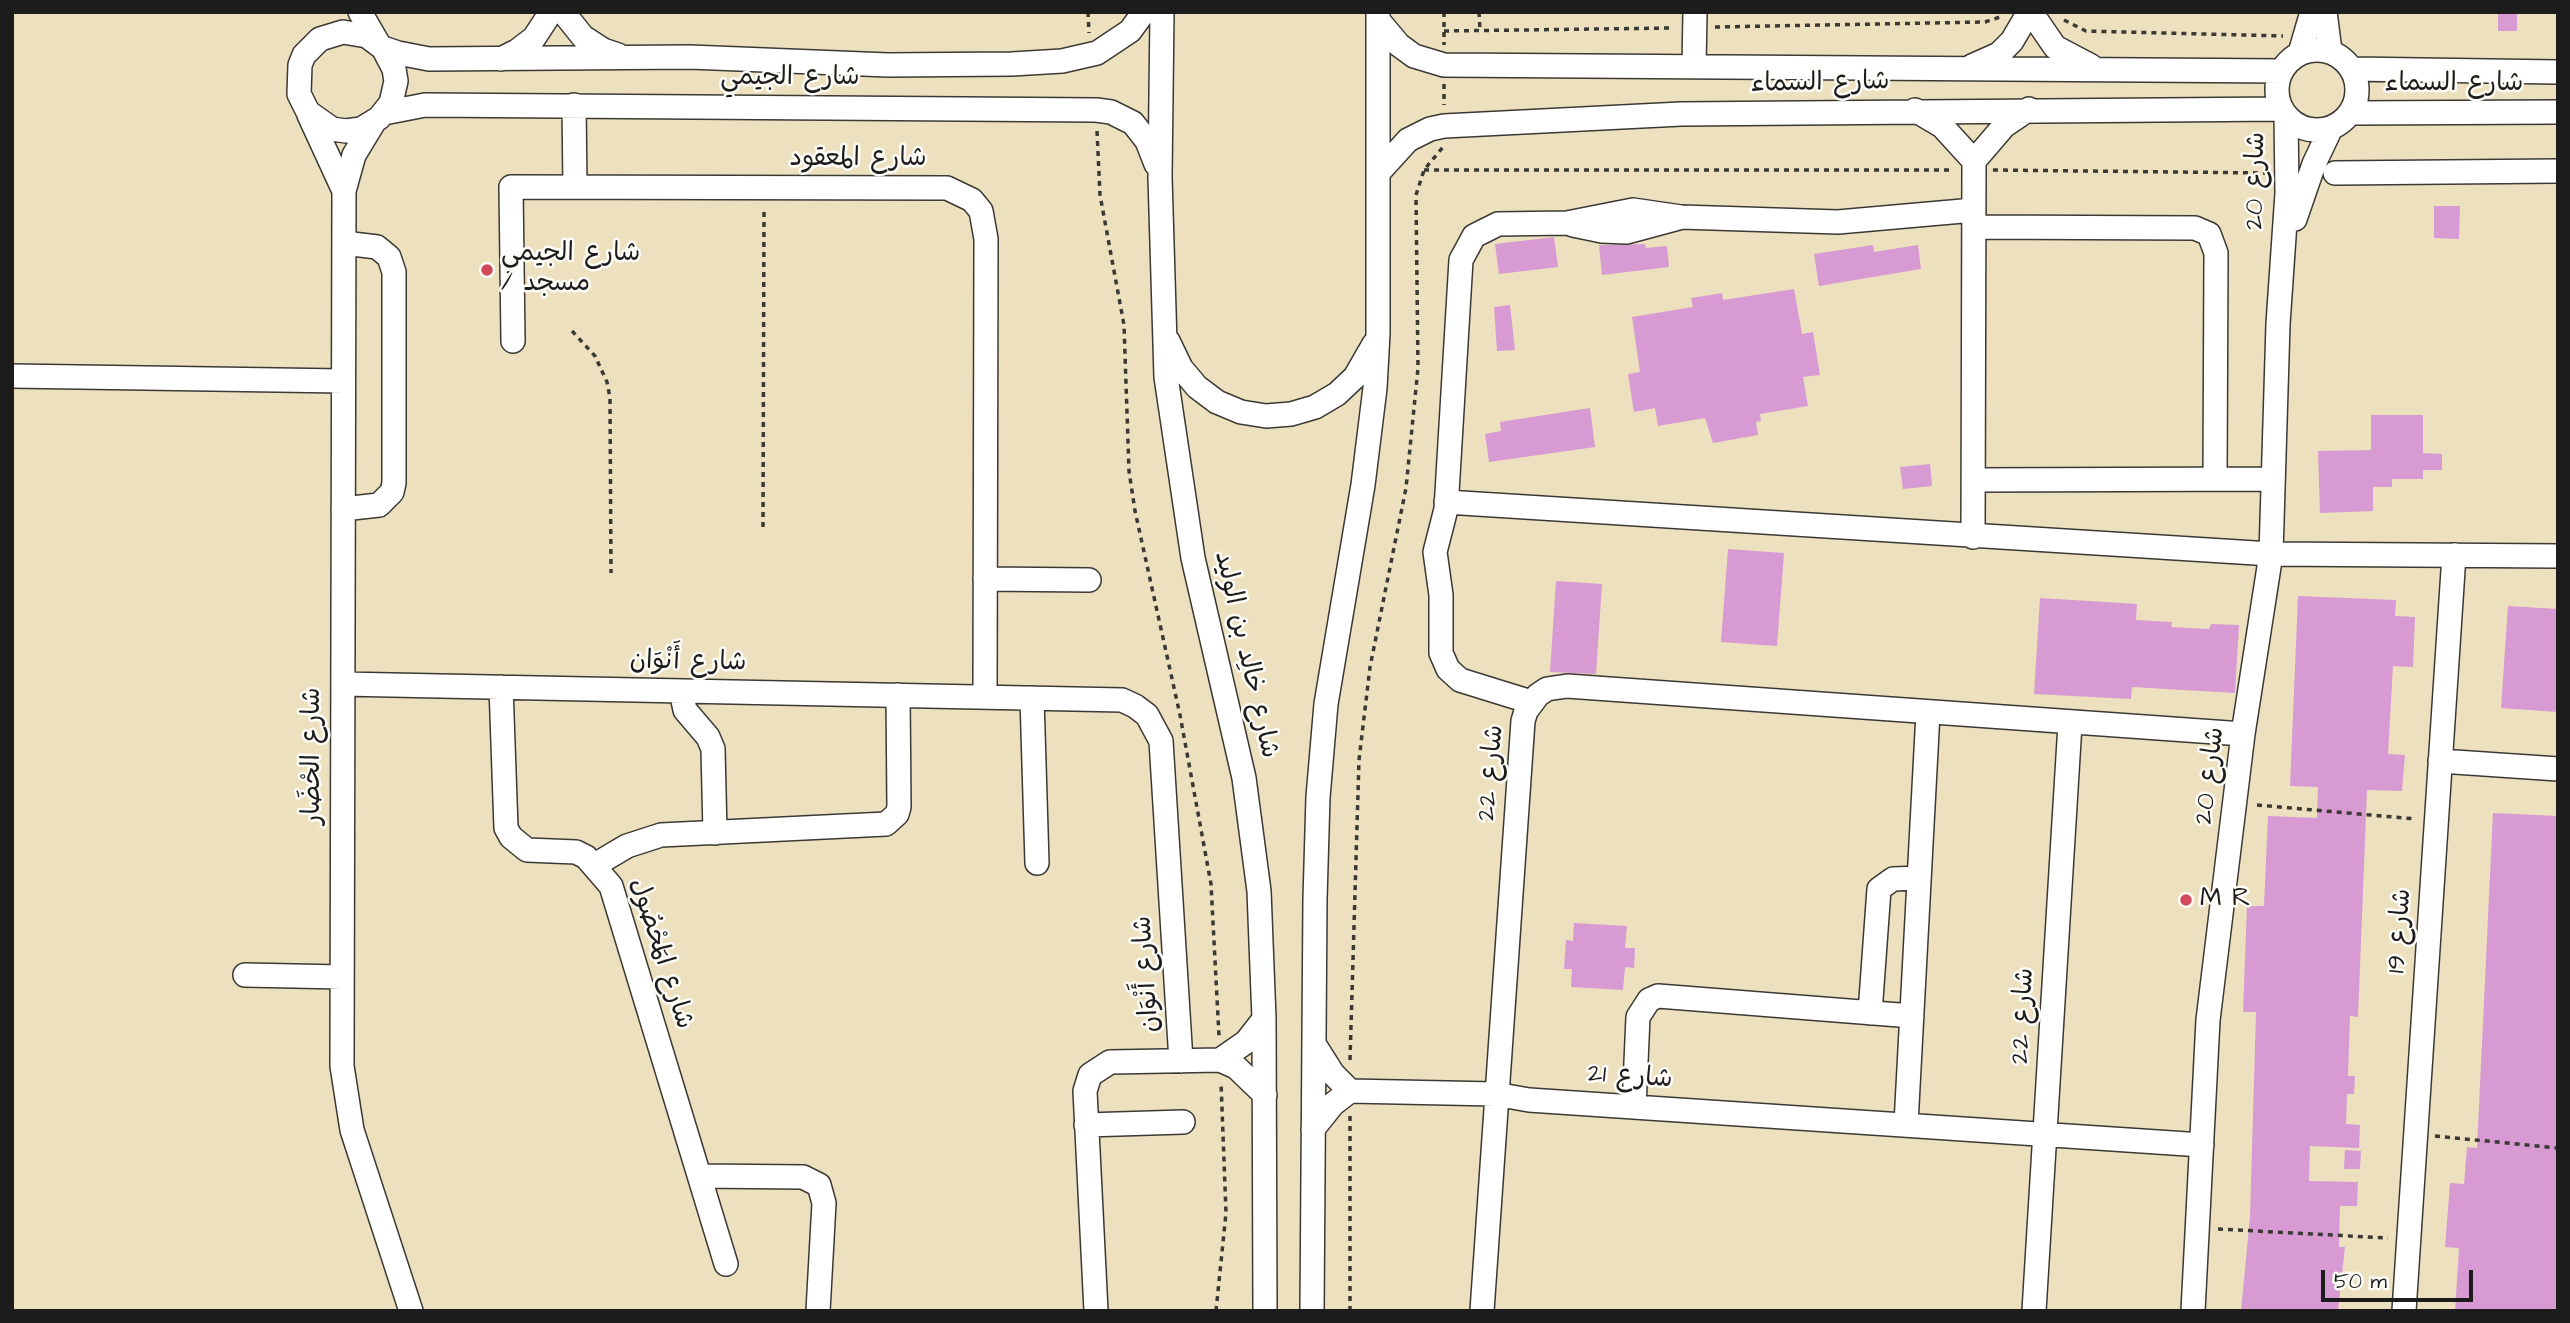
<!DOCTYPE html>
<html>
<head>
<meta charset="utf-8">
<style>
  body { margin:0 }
  #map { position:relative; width:2570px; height:1323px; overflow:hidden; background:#ede0bf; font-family:"Architects Daughter",sans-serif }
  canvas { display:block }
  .frame { position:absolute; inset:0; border:14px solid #1c1c1c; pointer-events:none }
  .scale { position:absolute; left:2321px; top:1270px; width:152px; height:32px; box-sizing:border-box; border:4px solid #1c1c1c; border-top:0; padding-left:9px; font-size:21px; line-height:24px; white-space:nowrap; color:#1c1c1c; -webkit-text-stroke:5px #fdfcf7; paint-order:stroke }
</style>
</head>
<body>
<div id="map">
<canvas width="2570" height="1323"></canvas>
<div class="frame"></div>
<div class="scale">50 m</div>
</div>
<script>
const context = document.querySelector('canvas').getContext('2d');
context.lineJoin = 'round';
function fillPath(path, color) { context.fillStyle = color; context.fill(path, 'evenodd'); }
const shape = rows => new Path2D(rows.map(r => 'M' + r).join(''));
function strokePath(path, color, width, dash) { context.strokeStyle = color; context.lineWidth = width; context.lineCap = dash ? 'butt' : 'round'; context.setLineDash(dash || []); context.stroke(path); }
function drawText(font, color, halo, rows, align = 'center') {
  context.font = font + ' "Architects Daughter","Playpen Sans Arabic",sans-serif'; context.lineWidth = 5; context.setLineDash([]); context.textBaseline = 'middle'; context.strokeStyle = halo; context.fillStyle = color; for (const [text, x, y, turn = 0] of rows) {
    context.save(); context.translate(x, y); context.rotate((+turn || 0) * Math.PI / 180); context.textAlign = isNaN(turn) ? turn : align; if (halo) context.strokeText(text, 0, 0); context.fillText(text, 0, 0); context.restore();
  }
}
const building = shape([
  [2498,12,2517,12,2517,31,2498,31],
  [2434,206,2460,206,2459,239,2434,238],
  [1554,237,1558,267,1499,274,1495,244],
  [1645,244,1646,248,1667,246,1669,267,1602,275,1599,245],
  [1873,245,1874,252,1918,245,1921,269,1819,286,1814,254],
  [1794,289,1802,334,1813,332,1820,375,1803,377,1808,406,1760,414,1761,421,1756,422,1758,435,1713,443,1705,418,1658,426,1655,408,1634,412,1628,374,1640,372,1632,317,1693,307,1691,298,1722,293,1723,300],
  [1510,305,1515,350,1497,351,1494,307],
  [1590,408,1595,447,1489,462,1485,434,1501,431,1500,422],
  [2371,415,2423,415,2423,453,2442,454,2442,470,2423,470,2423,479,2392,479,2392,487,2373,487,2373,511,2320,513,2318,451,2371,450],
  [1930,464,1932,486,1903,489,1900,467],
  [1728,549,1784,553,1777,646,1721,642],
  [1556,581,1602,584,1596,674,1550,672],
  [2298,596,2396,600,2395,616,2415,617,2413,667,2393,666,2388,754,2405,755,2402,791,2367,790,2358,1017,2350,1016,2348,1076,2355,1076,2354,1094,2347,1094,2346,1124,2360,1125,2359,1148,2310,1146,2309,1181,2358,1182,2357,1206,2340,1206,2339,1247,2345,1247,2338,1311,2241,1311,2250,1217,2256,1012,2243,1012,2247,906,2264,906,2268,816,2317,818,2318,787,2290,786],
  [2040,598,2137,604,2136,620,2172,622,2171,627,2209,629,2211,624,2239,625,2235,693,2132,687,2131,699,2034,694],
  [2508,606,2558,609,2558,712,2501,708],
  [2493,813,2558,816,2558,1311,2455,1311,2459,1248,2445,1247,2450,1183,2464,1184,2467,1147,2477,1148],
  [1574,923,1627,926,1625,948,1635,948,1634,968,1625,967,1623,990,1571,987,1572,969,1564,969,1566,940,1573,941],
  [2345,1150,2361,1151,2360,1169,2344,1169]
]);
const path = shape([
  [1088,12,1089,33],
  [1444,12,1444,45],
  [1479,12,1480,30],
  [2064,20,2086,31,2283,36],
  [1715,27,1985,22,2000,17],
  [1444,31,1673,28],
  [1444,84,1444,105],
  [1097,131,1100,195,1124,325,1129,471,1135,511,1180,715,1211,884,1219,1036],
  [1424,170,1954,170],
  [1993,170,2266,173],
  [572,331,595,356,607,382,610,398,611,573],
  [763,527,764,207],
  [2257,805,2416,819],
  [1350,1060,1359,760,1370,667,1406,488,1418,368,1416,195,1424,170,1443,147],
  [1350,1116,1350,1311],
  [2435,1136,2558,1148],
  [2218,1229,2388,1238],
  [1216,1311,1226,1213,1221,1082]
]);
const minor = shape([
  [360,12,378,43],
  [563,12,583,37,603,50,618,55],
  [1162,12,1160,177,1166,377,1193,558,1244,778,1259,891,1264,1019,1265,1311],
  [2031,12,2055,47,2091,66],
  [2325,12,2330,51],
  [1378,20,1399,45,1414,56,1444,65,2282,71],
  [383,48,394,69,396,81,391,103,379,118,361,129,346,131,332,129,308,112,299,94,300,65,304,55,320,39,343,32,367,36,383,48,398,53,429,59,690,57,888,65,1012,64,1062,61,1097,53,1130,31,1144,12],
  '2277 90a40 40 0 1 1 80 0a40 40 0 1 1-80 0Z',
  [2300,53,2312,12],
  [501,59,517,51,534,38,551,12],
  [1972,66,1999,54,2012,41,2029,12],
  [1694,67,1695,12],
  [2352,69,2558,72],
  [574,105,575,187],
  [1915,110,1942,126,1974,161,1973,537],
  [384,113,425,105,1096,110,1111,112,1133,123,1147,141,1156,164],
  [2351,113,2558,112],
  [309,115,344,191],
  [374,122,354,155,344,191,342,1066,352,1130,411,1311],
  [1974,161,2004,126,2029,109],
  [1378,173,1408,140,1430,129,1444,126,1681,114,2282,109],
  [2335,173,2558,171],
  [2295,219,2314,164,2331,128],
  [1573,225,1602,231,1627,232,1679,218],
  [1974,227,2195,228,2209,234,2216,253,2215,479],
  [513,341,511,187,947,188,972,200,981,211,986,239,985,697],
  [1168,341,1181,368,1197,387,1217,402,1241,412,1266,416,1291,414,1315,407,1337,394,1355,377,1374,344],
  [12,376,343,381],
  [1974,480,2271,479],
  [1446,502,2271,554,2558,556],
  [343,509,379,505,392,492,394,483,394,272,389,257,377,247,344,243],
  [985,579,1089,580],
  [343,684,1122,700,1135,706,1147,715,1161,741,1181,1061],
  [501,687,506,828,511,837,527,850,576,852,586,857,611,886,726,1264],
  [681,691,685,710,708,737,713,749,715,833],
  [1032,698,1037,863],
  [1531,702,1460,680,1448,669,1441,653,1441,595,1435,552,1446,509,1461,260,1474,236,1498,224,1567,223,1633,210,1681,217,1838,222,1974,210],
  [2440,761,2558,769],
  [595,865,627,846,661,835,886,824,897,814,899,807,898,695],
  [245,975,342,977],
  [1870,1013,1879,889,1893,879,1919,878],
  [1314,1044,1333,1074,1350,1091],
  [1220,1060,1246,1042,1264,1019],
  [1350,1091,1495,1094,1529,1100,2202,1145],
  [1634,1107,1638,1017,1649,1000,1658,996,1912,1016],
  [1906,1124,1928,713],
  [1086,1125,1183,1122],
  [1313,1129,1333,1104,1350,1091],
  [700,1176,803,1177,819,1185,824,1203,818,1311],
  [1096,1311,1085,1091,1090,1075,1110,1062,1220,1060,1236,1067,1265,1095],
  [1312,1311,1315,899,1318,797,1326,704,1363,485,1375,388,1378,333,1378,12],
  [1482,1311,1523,721,1526,711,1538,695,1547,689,1567,686,2243,734],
  [2034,1311,2070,724],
  [2193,1311,2208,1020,2243,734,2271,554,2278,324,2287,193,2286,115],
  [2404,1311,2454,555]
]);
const markers = [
  [487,270,7,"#d1495b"],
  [2186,900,7,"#d1495b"]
];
const streetNames = [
  ["شارع الجيمي",790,79],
  ["شارع السماء",1820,84,-1],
  ["شارع السماء",2454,85],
  ["شارع المعقود",858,160],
  ["شارع 20",2257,181,-89],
  ["شارع خالِد بن الوليد",1245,655,77],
  ["شارع أَنْوَان",688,663,1],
  ["شارع الحْضَار",314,756,-90],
  ["شارع 22",1492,773,-85],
  ["شارع 20",2211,776,-83],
  ["شارع 19",2401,931,-86],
  ["شارع المَحْصُول",660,954,72],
  ["شارع أَنْوَان",1148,974,-94],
  ["شارع 22",2024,1016,-87],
  ["شارع 21",1630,1078,4]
];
const poiNames = [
  ["شارع الجيمي",501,255],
  ["/ مسجد",501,285],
  ["M R",2200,900]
];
fillPath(building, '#d79ad3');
strokePath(minor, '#3b3934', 26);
strokePath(path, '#3b3934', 3.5, [5, 5]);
strokePath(minor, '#fff', 23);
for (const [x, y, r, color] of markers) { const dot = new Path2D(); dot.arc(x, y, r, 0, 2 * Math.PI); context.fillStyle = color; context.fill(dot); strokePath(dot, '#fdfcf7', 2.5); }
drawText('26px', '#1c1c1c', '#fdfcf7', streetNames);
drawText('26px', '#1c1c1c', '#fdfcf7', poiNames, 'left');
</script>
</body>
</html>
